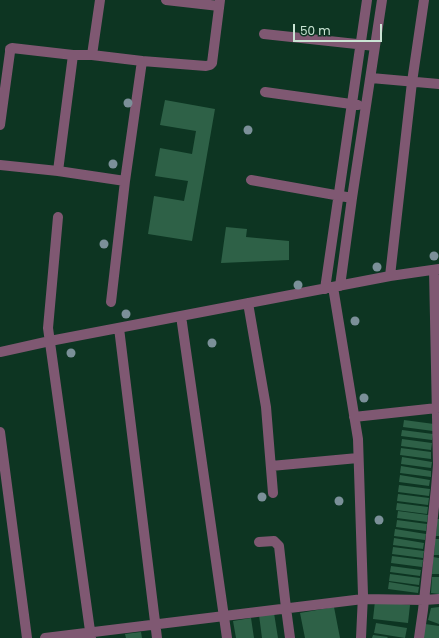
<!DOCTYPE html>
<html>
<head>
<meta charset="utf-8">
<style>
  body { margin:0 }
  #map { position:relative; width:439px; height:638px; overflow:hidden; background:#0d3522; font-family:Poppins,sans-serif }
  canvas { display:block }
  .scale { position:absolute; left:293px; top:24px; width:89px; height:18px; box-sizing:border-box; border:2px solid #cae4d4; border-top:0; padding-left:5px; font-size:12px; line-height:14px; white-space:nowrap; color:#cae4d4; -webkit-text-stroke:3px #0d3522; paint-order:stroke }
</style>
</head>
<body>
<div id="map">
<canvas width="439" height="638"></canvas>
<div class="scale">50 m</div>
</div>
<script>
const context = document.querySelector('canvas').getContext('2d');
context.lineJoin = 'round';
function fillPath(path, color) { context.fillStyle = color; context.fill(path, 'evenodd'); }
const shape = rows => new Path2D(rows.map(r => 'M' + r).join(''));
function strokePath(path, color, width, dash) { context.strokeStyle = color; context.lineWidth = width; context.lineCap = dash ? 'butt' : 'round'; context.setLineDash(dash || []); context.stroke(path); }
const building = shape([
  [165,100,215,109,192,241,148,234,154,196,184,201,188,181,155,176,160,148,192,154,196,131,160,125],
  [226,227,247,229,246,237,289,241,289,260,221,263],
  [404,420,434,424,433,431,403,427],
  [402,430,433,434,432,440,401,436],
  [402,439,432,443,431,450,401,446],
  [401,448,431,452,431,459,400,455],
  [402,457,432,462,431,468,401,464],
  [401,466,431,471,431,477,400,473],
  [400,475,430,480,429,486,399,482],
  [399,485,430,489,429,496,398,492],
  [398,494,429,498,428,505,397,501],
  [397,503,428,507,427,514,396,510],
  [398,511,428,515,427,522,397,518],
  [437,519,439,519,439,536,436,536],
  [397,520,427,524,426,531,396,527],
  [395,529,426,534,425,540,394,536],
  [394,538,424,543,423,549,393,545],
  [435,539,439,539,439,555,434,555],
  [393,547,424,551,423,558,392,554],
  [392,556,423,560,422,567,391,563],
  [433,557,439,558,439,574,432,574],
  [391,566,421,570,420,576,390,572],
  [390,574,420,578,419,585,389,581],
  [432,577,439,577,439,594,431,593],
  [389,582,419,587,418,593,388,589],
  [375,601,410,605,408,623,373,619],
  [334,607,340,638,305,638,300,613],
  [439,607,439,624,428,620,431,608],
  [274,613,278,638,262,638,259,615],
  [251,618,254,638,236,638,233,621],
  [376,623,407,628,405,638,374,633],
  [425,624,439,626,439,638,423,638],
  [141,632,142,638,126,638,125,634],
  [373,635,388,637,387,638,372,638]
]);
const minor = shape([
  [166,0,219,6],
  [264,34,375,46],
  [92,55,100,0],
  [371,78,439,84],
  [265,92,358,105],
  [0,125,10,52,10,49,12,48,73,55,92,55,142,61,206,66,210,65,212,63,220,0],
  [0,165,58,171,125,181],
  [58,171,73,55],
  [251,180,352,198],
  [58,217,48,328,91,638],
  [390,276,412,82,424,0],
  [340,286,352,198,382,0],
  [333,287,358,439,363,595,361,638],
  [325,289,367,0],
  [111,302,125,181,142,61],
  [248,303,266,407,273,493],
  [181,316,227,638],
  [119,328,157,638],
  [0,352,50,341,390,276,439,269],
  [354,417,437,408],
  [0,432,27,638],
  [271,466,358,458],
  [259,542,274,541,279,546,286,608,290,638],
  [45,638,363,599,424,600,439,599],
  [419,638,423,610,436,488,438,465,434,270]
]);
const trees = [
  [128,103],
  [248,130],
  [113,164],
  [104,244],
  [434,256],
  [377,267],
  [298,285],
  [126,314],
  [355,321],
  [212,343],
  [71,353],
  [364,398],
  [262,497],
  [339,501],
  [379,520]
];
fillPath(building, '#2e6147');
strokePath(minor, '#7f5872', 10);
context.fillStyle = '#7b9099';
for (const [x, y] of trees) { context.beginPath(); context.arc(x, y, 4.5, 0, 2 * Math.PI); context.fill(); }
</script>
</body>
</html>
